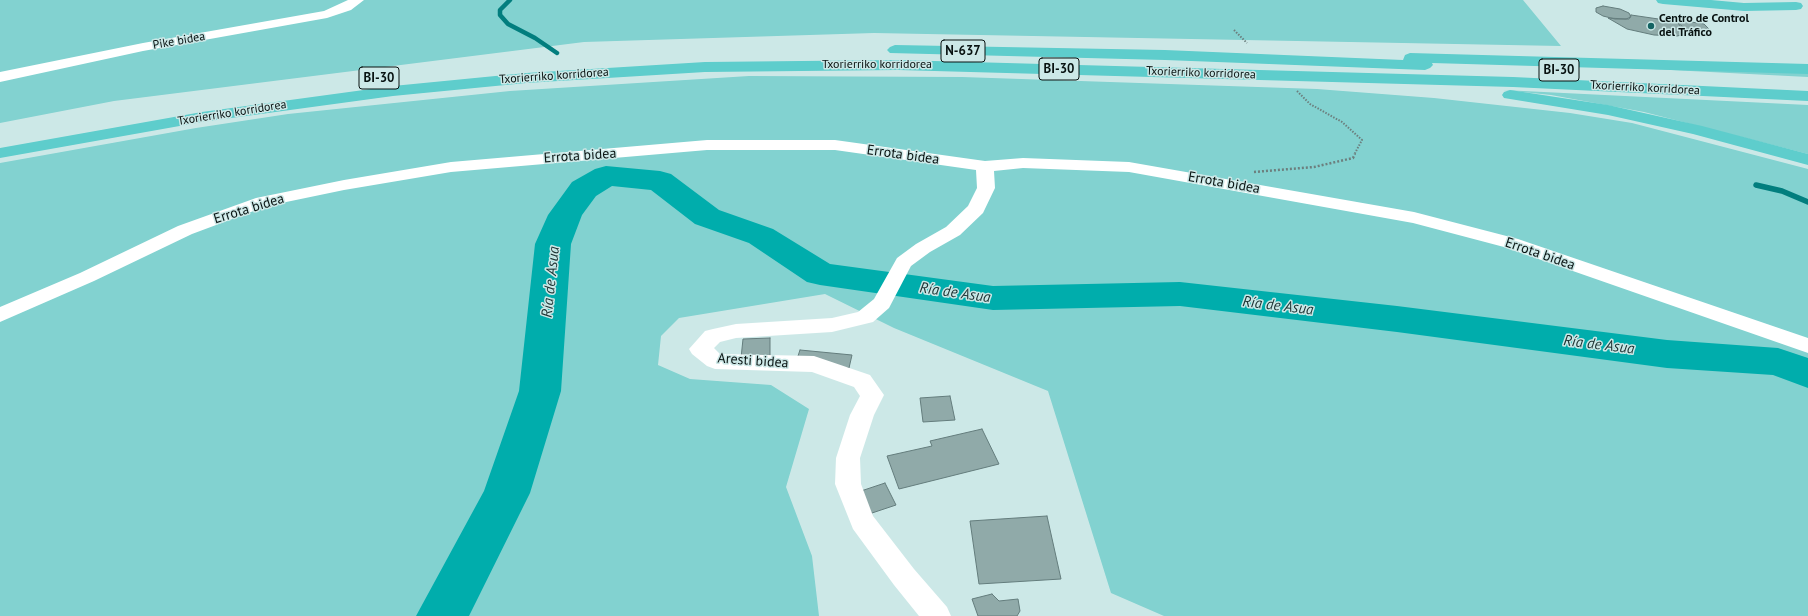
<!DOCTYPE html>
<html>
<head>
<meta charset="utf-8">
<style>
  body { margin:0 }
  canvas { display:block; background:#cce8e7 }
</style>
</head>
<body>
<canvas width="1808" height="616"></canvas>
<script>
const context = document.querySelector('canvas').getContext('2d');
context.lineJoin = 'round';
function fillPath(path, color) { context.fillStyle = color; context.fill(path, 'evenodd'); }
const shape = rows => new Path2D(rows.map(r => 'M' + r).join(''));
function strokePath(path, color, width, dash) { context.strokeStyle = color; context.lineWidth = width; context.lineCap = dash ? 'butt' : 'round'; context.setLineDash(dash || []); context.stroke(path); }
function drawText(font, color, halo, rows, align = 'center') {
  context.font = font + ' "PT Sans",sans-serif'; context.lineWidth = 3; context.setLineDash([]); context.textBaseline = 'middle'; context.strokeStyle = halo; context.fillStyle = color; for (const [text, x, y, turn = 0] of rows) {
    context.save(); context.translate(x, y); context.rotate((+turn || 0) * Math.PI / 180); context.textAlign = isNaN(turn) ? turn : align; if (halo) context.strokeText(text, 0, 0); context.fillText(text, 0, 0); context.restore();
  }
}
const green = shape([
  [0,0,1523,0,1561,46,874,33,584,42,114,101,0,123],
  [1592,66,1808,72,1808,77],
  [749,76,962,77,1317,89,1434,98,1570,113,1632,123,1808,169,1808,616,1164,616,1111,593,1048,391,894,328,825,294,679,318,661,336,658,365,690,379,771,385,809,409,786,487,812,556,819,616,0,616,0,163,196,128,288,114,510,91],
  [1503,90,1808,105,1808,154,1644,112,1551,95]
]);
const streamFar1 = shape([
  [510,0,500,10,500,15,508,24,535,38,557,53]
]);
const stream = shape([
  [1756,185,1782,191,1808,202]
]);
const river = shape([
  [606,166,660,171,671,174,719,210,773,229,830,264,993,286,1180,282,1397,306,1667,340,1778,348,1808,358,1808,388,1773,375,1667,368,1397,332,1180,306,993,310,820,285,807,282,749,243,695,224,651,190,612,186,596,196,582,215,571,244,561,391,530,493,469,616,416,616,484,491,519,391,535,244,548,215,572,182,595,169,606,166]
]);
const building = shape([
  [1603,6,1620,9,1629,13,1631,17,1626,19,1615,19,1603,16,1596,12,1596,8,1603,6],
  [1631,15,1679,22,1679,25,1682,27,1696,32,1677,36,1654,35,1627,29,1608,18,1626,19,1629,19,1631,15],
  [1685,21,1704,24,1710,30,1702,32,1686,29,1678,23,1685,21],
  [770,338,770,356,741,358,743,339,770,338],
  [800,350,852,355,849,368,796,362,800,350],
  [950,396,955,420,923,422,920,398,950,396],
  [982,429,999,464,899,489,887,456,932,446,930,441,982,429],
  [885,483,896,505,869,514,858,492,885,483],
  [1047,516,1061,579,979,584,970,521,1047,516],
  [992,594,999,601,1018,599,1020,611,1017,616,978,616,972,599,992,594]
]);
const pathFar1 = shape([
  [1234,30,1247,43],
  [1297,91,1310,104,1342,122,1362,140,1354,155]
]);
const path = shape([
  [1254,172,1314,167,1353,158,1355,154]
]);
const minor = shape([
  [348,0,364,0,351,10,327,18,143,51,0,82,0,72,143,43,324,11,348,0],
  [707,140,835,140,985,161,1023,158,1129,162,1414,212,1518,239,1808,338,1808,353,1504,247,1413,223,1129,172,1023,168,994,171,995,188,983,213,960,235,930,252,911,266,889,308,873,322,832,332,736,338,720,342,714,348,720,354,814,356,870,375,884,395,874,415,860,458,861,484,873,516,914,569,947,607,951,616,919,616,894,585,853,529,835,484,836,458,850,415,860,396,854,387,812,372,715,369,707,366,692,354,689,349,705,331,713,329,736,324,832,318,858,312,874,299,897,258,916,244,946,227,968,206,977,188,976,170,835,150,707,150,451,172,344,190,267,206,192,234,94,281,0,322,0,307,80,273,178,226,256,198,344,180,451,162,707,140]
]);
const motorway = shape([
  [1656,0,1711,0,1744,3,1796,2,1801,3,1803,6,1801,9,1796,10,1744,11,1663,4,1658,3,1656,0],
  [895,45,1165,50,1403,60,1405,55,1410,53,1808,64,1808,74,1432,63,1433,65,1430,68,1425,70,1165,60,890,53,887,50,890,47,895,45],
  [898,60,1513,77,1808,91,1808,101,1513,87,898,70,705,72,526,83,393,96,202,122,0,158,0,148,202,112,393,86,526,73,705,62,898,60],
  [1510,90,1608,105,1702,126,1808,154,1808,165,1693,134,1608,115,1504,98,1502,95,1504,92,1510,90]
]);
const markers = [
  [1651,26,4,"#146363"]
];
const farPoinames = [
  ["Centro de Control",1659,19],
  ["del Tráfico",1659,33]
];
const farStreetnames = [
  ["Pike bidea",179,41,-10],
  ["Txorierriko korridorea",877,65],
  ["Txorierriko korridorea",1201,73,2],
  ["Txorierriko korridorea",554,76,-4],
  ["Txorierriko korridorea",1645,88,3],
  ["Txorierriko korridorea",232,113,-9]
];
const shields = [
  [963,51,44],
  [1059,69,40],
  [1559,70,40],
  [379,78,40]
];
const shieldNames = [
  ["N-637",963,51],
  ["BI-30",1059,69],
  ["BI-30",1559,70],
  ["BI-30",379,78]
];
const streetNames = [
  ["Errota bidea",903,155,8],
  ["Errota bidea",580,156,-4],
  ["Errota bidea",1224,183,10],
  ["Errota bidea",249,209,-17],
  ["Errota bidea",1540,254,19],
  ["Aresti bidea",753,361,4]
];
const waterNames = [
  ["Ría de Asua",551,282,-84],
  ["Ría de Asua",955,293,8],
  ["Ría de Asua",1278,306,7],
  ["Ría de Asua",1599,345,7]
];
fillPath(green, '#82d2d0');
strokePath(streamFar1, '#027e7e', 4.5);
strokePath(stream, '#027e7e', 5.5);
fillPath(river, '#00adac');
fillPath(building, '#90aaa9');
strokePath(building, '#647d7d', 1);
strokePath(pathFar1, '#6c7f7e', 2, [1.5, 1.5]);
strokePath(path, '#6c7f7e', 2.5, [2, 2]);
fillPath(minor, '#fff');
fillPath(motorway, '#5ecdcc');
for (const [x, y, r, color] of markers) { const dot = new Path2D(); dot.arc(x, y, r, 0, 2 * Math.PI); context.fillStyle = color; context.fill(dot); strokePath(dot, '#cce8e7', 1.5); }
drawText('bold 12px', '#081211', '#cce8e7', farPoinames, 'left');
drawText('12px', '#081211', '#cce8e7', farStreetnames);
for (const [x, y, w] of shields) { const box = new Path2D(); box.roundRect(x - w / 2, y - 11, w, 22, 3); context.fillStyle = '#cce8e7'; context.fill(box); strokePath(box, '#081211', 1); }
drawText('bold 13px', '#081211', null, shieldNames);
drawText('14px', '#081211', '#cce8e7', streetNames);
drawText('italic 15px', '#1c3333', '#cce8e7', waterNames);
</script>
</body>
</html>
